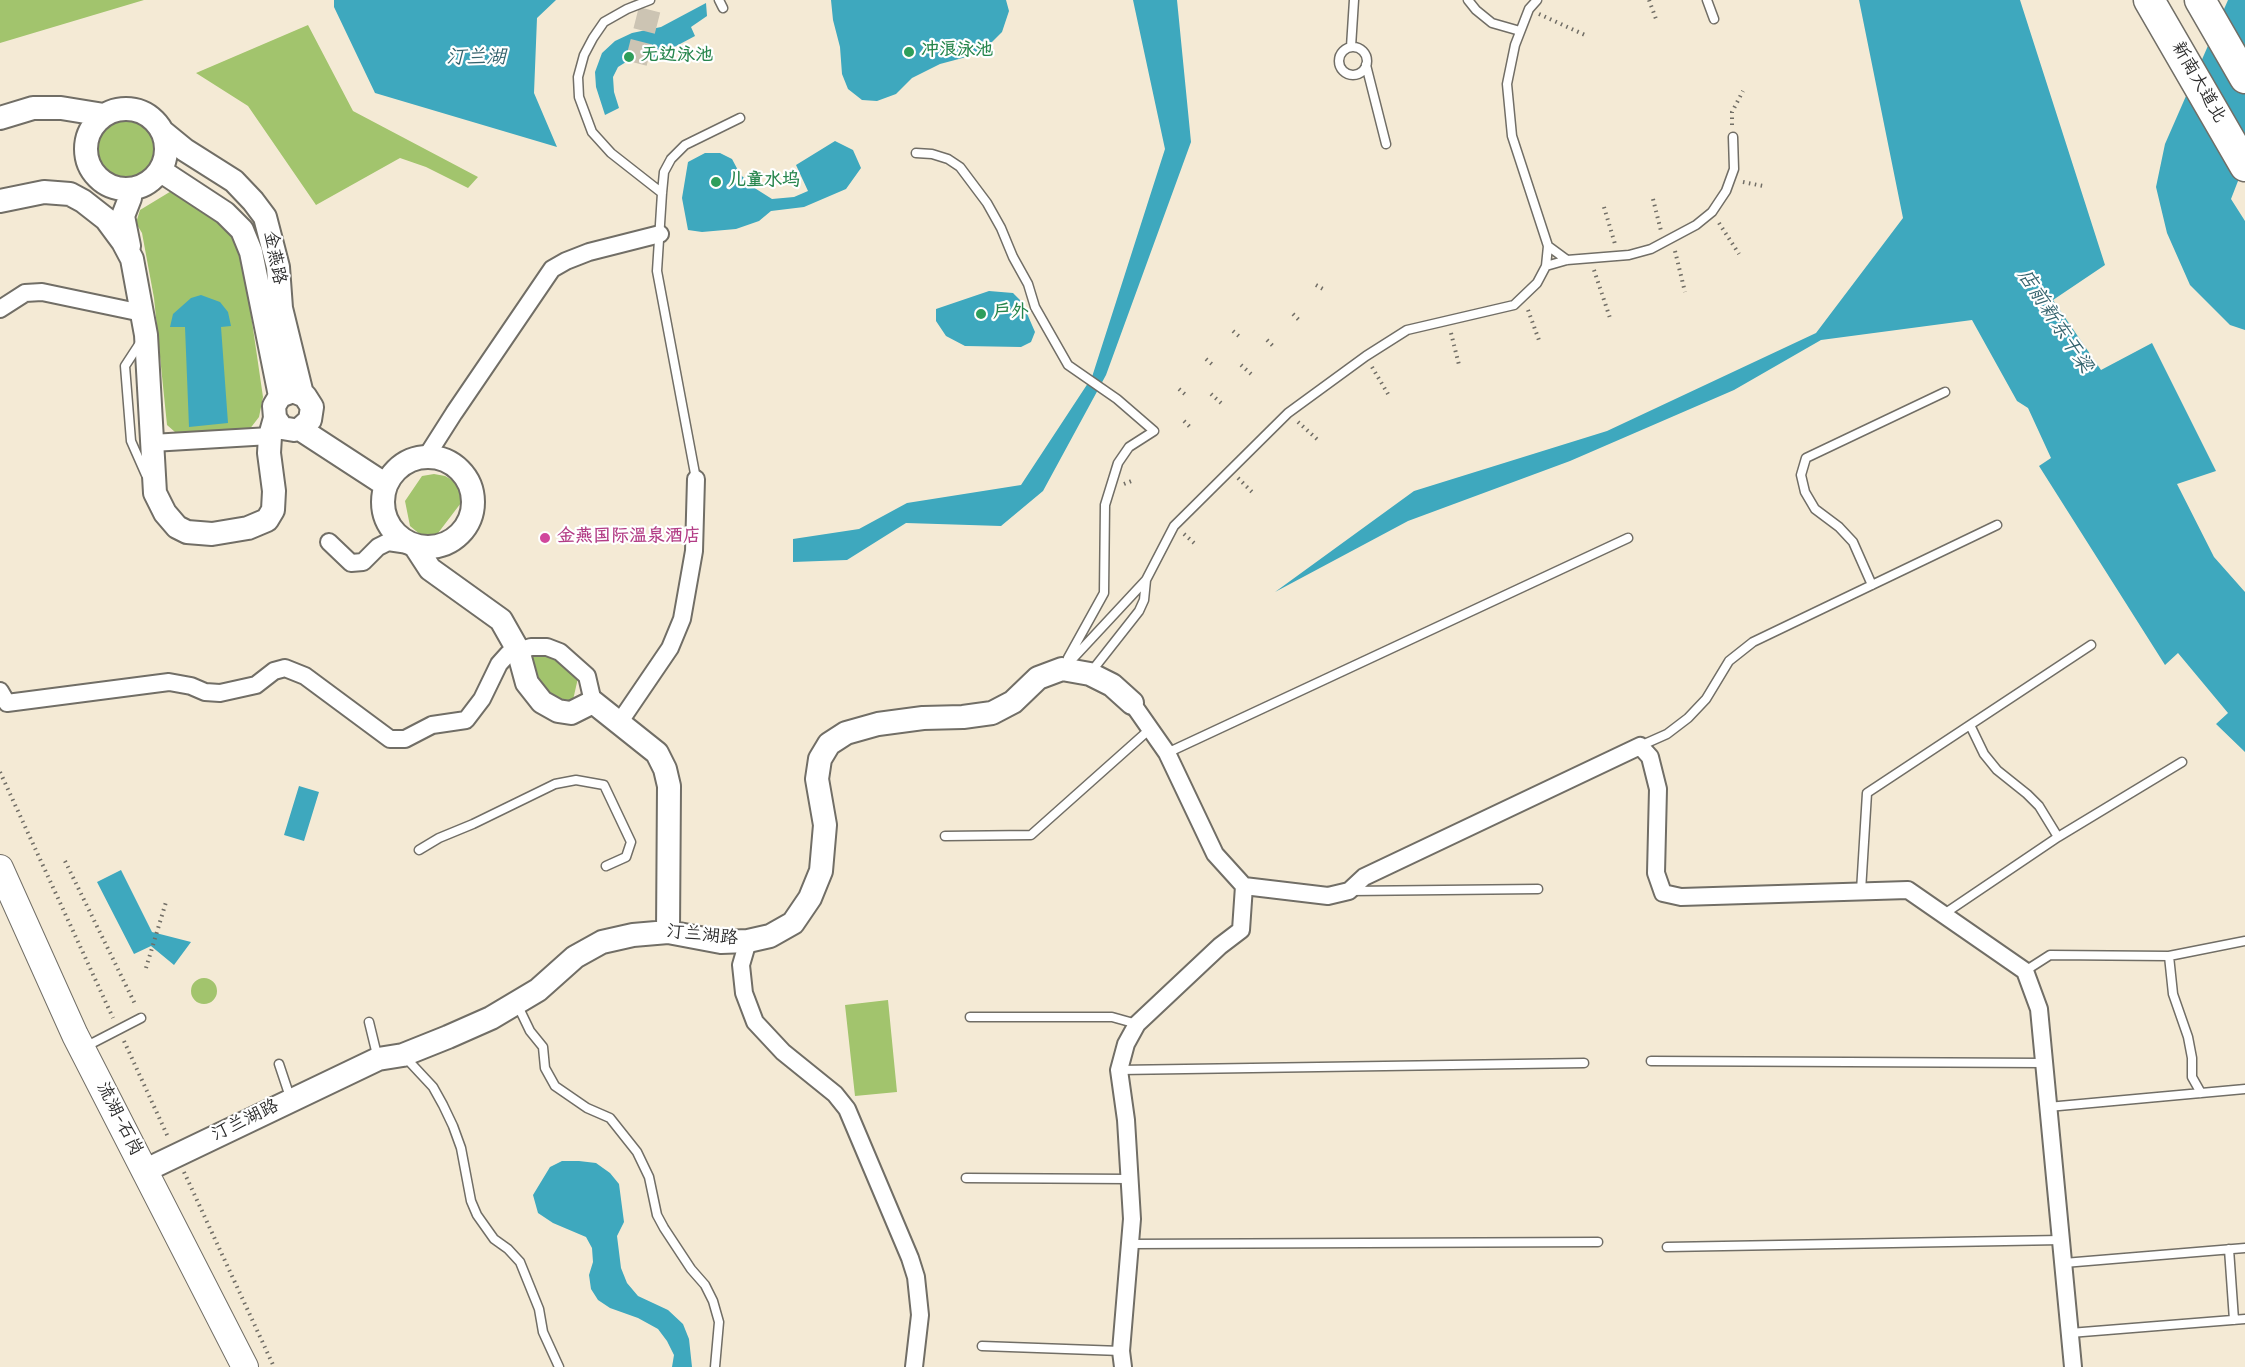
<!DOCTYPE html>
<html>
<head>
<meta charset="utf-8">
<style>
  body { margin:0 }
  canvas { display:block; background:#f4ead5 }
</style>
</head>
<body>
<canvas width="2245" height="1367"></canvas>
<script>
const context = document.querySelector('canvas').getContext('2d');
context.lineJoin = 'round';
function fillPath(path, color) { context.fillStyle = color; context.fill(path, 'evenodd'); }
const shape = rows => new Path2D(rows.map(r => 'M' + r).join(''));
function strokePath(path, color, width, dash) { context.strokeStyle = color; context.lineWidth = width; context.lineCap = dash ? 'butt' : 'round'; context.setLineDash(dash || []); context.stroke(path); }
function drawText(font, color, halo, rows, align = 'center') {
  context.font = font + ' Kalam,"LXGW WenKai TC",sans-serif'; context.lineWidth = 4.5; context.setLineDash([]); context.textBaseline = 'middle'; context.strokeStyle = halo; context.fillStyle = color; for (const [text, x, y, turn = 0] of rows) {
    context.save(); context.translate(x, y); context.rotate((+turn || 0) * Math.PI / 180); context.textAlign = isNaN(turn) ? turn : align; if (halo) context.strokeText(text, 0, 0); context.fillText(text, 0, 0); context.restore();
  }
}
const green = shape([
  [0,0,144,0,0,43],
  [308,25,353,111,478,177,468,188,426,167,400,158,316,205,248,106,196,73],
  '95 150a33 33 0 1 1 66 0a33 33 0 1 1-66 0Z',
  [173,190,184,190,234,235,243,260,263,397,259,417,249,430,175,432,167,425,154,298,142,233,136,223,140,210],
  [434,474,445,476,454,481,467,495,432,541,422,536,410,526,405,501,422,476],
  [536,654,547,655,570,670,578,678,573,700,555,700,536,685,527,660],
  '191 991a13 13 0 1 1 26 0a13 13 0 1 1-26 0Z',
  [888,1000,897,1092,855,1096,845,1005]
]);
const water = shape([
  [334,0,556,0,537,18,534,93,557,147,375,93,334,7],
  [831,0,1006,0,1009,11,1002,32,986,48,970,56,940,64,912,78,896,94,877,101,862,100,848,89,842,74,840,47,833,20],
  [1133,0,1177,0,1191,142,1106,375,1043,491,1001,526,906,523,847,560,793,562,793,539,859,529,907,503,1021,485,1092,377,1165,149],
  [1859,0,2020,0,2105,265,2053,300,2101,370,2152,343,2216,471,2177,484,2214,557,2245,592,2245,752,2216,724,2228,713,2178,653,2165,665,2039,466,2051,458,2028,408,2017,401,1972,320,1821,340,1734,390,1570,461,1408,521,1275,592,1414,491,1607,431,1816,333,1903,218],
  [2228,0,2245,0,2245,163,2231,199,2245,221,2245,330,2230,325,2190,285,2167,233,2156,187,2165,144],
  [706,3,707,16,691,27,695,36,650,60,626,62,618,67,613,77,614,92,619,108,605,115,596,87,595,72,602,53,615,41,632,33,661,27],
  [835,141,853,150,861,168,846,189,804,207,771,211,759,221,736,229,702,232,688,230,682,198,688,162,705,153,720,153,732,159,740,174,753,187,772,199,794,197,808,191,796,165],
  [989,291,1013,293,1022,302,1035,332,1031,342,1021,347,965,346,946,336,936,321,936,309],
  [201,295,220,302,228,312,231,326,221,327,228,423,189,427,185,327,170,327,173,314,191,298],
  [299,786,319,792,304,841,284,835],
  [121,870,152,932,191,942,174,965,151,946,134,954,97,882],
  [562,1161,579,1161,596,1163,610,1173,619,1184,624,1222,617,1236,621,1268,627,1283,638,1296,668,1310,683,1324,689,1339,692,1367,672,1367,674,1355,667,1341,658,1329,638,1318,610,1308,598,1300,591,1289,589,1275,593,1262,592,1248,586,1237,553,1223,538,1213,533,1195,550,1167]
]);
const secondaryTunnel = shape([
  [636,63,652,0]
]);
const path = shape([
  [1649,0,1656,19],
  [1539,14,1585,35],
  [1732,125,1732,112,1743,91],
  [1743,182,1763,186],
  [1653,199,1661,231],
  [1604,207,1615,244],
  [1719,223,1739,254],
  [1675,251,1685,292],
  [1594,270,1610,318],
  [1316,285,1323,289],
  [1528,310,1540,343],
  [1293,314,1300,321],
  [1233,331,1241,338],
  [1451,333,1459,365],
  [1267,340,1274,347],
  [1206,359,1214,366],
  [1241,365,1251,374],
  [1372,367,1388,394],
  [1179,389,1187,396],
  [1211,394,1221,403],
  [1184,421,1192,429],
  [1298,422,1319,441],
  [1238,478,1254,494],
  [1124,484,1134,480],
  [1184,534,1194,543],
  [0,772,113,1018],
  [65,861,136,1006],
  [146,968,166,902],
  [124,1041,168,1137],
  [184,1172,274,1367]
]);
const lane = shape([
  [650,0,627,9,604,22,593,38,584,55,578,77,579,97,592,132,611,153,662,193],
  [719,0,723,8],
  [1468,0,1476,10,1492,23,1520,31],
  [1707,0,1714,19],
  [1351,47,1354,0],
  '1339 61a14 14 0 1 1 28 0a14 14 0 1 1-28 0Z',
  [1366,65,1386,144],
  [916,153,932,154,948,159,960,167,987,203,1001,228,1013,257,1028,284,1035,307,1068,365,1117,399,1154,431,1129,447,1118,463,1105,505,1104,593,1068,658],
  [1548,246,1567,260],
  [1546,266,1567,260,1629,255,1651,249,1696,225,1712,212,1726,191,1734,169,1733,137],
  [140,343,125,366,131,441,146,475],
  [696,479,657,271,662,193,664,172,671,159,685,145,740,118],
  [1872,585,1853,542,1839,527,1815,509,1805,492,1801,475,1806,458,1945,392],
  [1065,667,1146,580,1174,526,1288,413,1366,356,1407,330,1514,305,1537,283,1546,266,1548,246,1512,136,1507,84,1515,45,1529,9,1537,0],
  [1091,672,1139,611,1144,600,1146,580],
  [1970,725,1984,754,1997,770,2027,794,2039,806,2058,837],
  [1640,746,1667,734,1688,718,1706,699,1729,661,1753,642,1997,525],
  [1167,753,1628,538],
  [945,836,1031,835,1150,729],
  [419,850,439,838,473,824,555,784,576,780,604,785,631,842,626,857,606,866],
  [1349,891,1538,889],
  [1861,891,1867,793,2091,645],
  [1944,914,2058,837,2182,762],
  [2169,956,2173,994,2188,1037,2192,1058,2192,1077,2201,1093],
  [2025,971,2050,955,2169,956,2245,941],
  [517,1004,530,1031,543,1047,545,1068,555,1086,587,1108,610,1118,637,1152,649,1177,657,1215,664,1228,691,1269,705,1285,713,1301,719,1322,715,1367],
  [970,1017,1112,1017,1137,1024],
  [369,1022,378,1059],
  [83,1048,141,1018],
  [405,1057,433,1087,443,1105,453,1126,461,1148,471,1201,477,1215,494,1239,508,1249,520,1262,539,1309,543,1332,559,1367],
  [1651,1061,2044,1063],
  [279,1064,291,1100],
  [1119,1070,1584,1063],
  [2048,1107,2245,1089],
  [966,1178,1129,1179],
  [1130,1244,1598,1242],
  [1667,1247,2061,1240],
  [2229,1249,2234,1320],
  [2064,1263,2245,1248],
  [2070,1333,2245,1319],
  [982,1346,1121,1351]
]);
const street = shape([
  [0,309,25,293,42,292,142,313],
  [152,443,270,436],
  [426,457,454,413,552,269,566,261,589,252,660,234],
  [329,542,351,563,363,562,378,547,388,542,415,546],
  [0,691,7,703,169,682,191,686,205,692,220,693,256,685,274,671,285,668,305,676,390,739,405,739,432,725,466,720,482,699,499,664,508,654,531,647,547,647,560,652,587,676,593,702],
  [1132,703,1167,753,1215,854,1244,886,1328,896,1349,891,1364,877,1640,746,1650,757,1658,789,1656,873,1663,893,1681,897,1908,890,2025,971,2039,1009,2073,1367],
  [619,723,670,648,682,619,694,551,696,479],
  [748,941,741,965,744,993,755,1022,783,1052,835,1094,847,1109,910,1258,916,1277,920,1315,914,1367],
  [1123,1367,1121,1351,1132,1219,1126,1120,1119,1070,1126,1044,1137,1024,1220,946,1241,930,1244,886]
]);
const secondary = shape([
  '86 149a40 40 0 1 1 80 0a40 40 0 1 1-80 0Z',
  [0,118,33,108,61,108,104,115],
  [163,132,185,150,234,181,253,201,265,217,278,267,281,308,302,394],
  [161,171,225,213,242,230,251,252,280,396],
  [0,201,44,192,70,194,83,201,106,219,123,242,132,259,146,335,155,493,165,513,177,527,187,532,212,534,248,528,267,520,273,510,274,491,269,453,270,436,275,418,274,406,280,396,293,391,305,396,312,407,310,420,300,429,294,430,282,428,275,418],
  [129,246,123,216,130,198],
  [300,429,386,485],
  '383 502a45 45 0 1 1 90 0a45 45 0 1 1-90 0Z',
  [415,546,430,569,501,620,518,650,527,683,542,702,558,711,571,713,593,702,657,753,665,769,669,786,668,932],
  [144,1171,378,1059,403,1055,448,1037,491,1018,538,990,575,957,602,942,633,935,668,932,721,942,748,941,770,936,793,923,810,898,821,871,825,825,817,779,820,759,829,744,846,733,878,724,923,718,963,717,992,713,1013,702,1038,678,1062,669,1090,674,1112,685,1132,703]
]);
const primary = shape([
  [0,868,75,1035,245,1367]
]);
const highway = shape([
  [2149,0,2245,166],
  [2200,0,2245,78]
]);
const markers = [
  [909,52,6,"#2e9e5b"],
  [629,57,6,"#2e9e5b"],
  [716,182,6,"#2e9e5b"],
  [981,314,6,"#2e9e5b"],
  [545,538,6,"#d1479c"]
];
const leisureNames = [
  ["冲浪泳池",921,52],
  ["无边泳池",641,57],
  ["儿童水坞",728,182],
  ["户外",993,314]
];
const streetNames = [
  ["新南大道北",2197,83,60],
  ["金燕路",273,258,79],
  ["汀兰湖路",702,937,6],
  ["流湖-石岗",118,1120,63],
  ["汀兰湖路",246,1122,-26]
];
const hotelNames = [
  ["金燕国际温泉酒店",557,538]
];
const waterNames = [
  ["汀兰湖",476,60],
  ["店前新东干梁",2053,322,57]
];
fillPath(green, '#a2c46d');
fillPath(water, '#3ea8be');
strokePath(secondaryTunnel, '#ccc4b3', 22, [22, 11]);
strokePath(lane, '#716e66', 11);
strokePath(street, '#716e66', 20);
strokePath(secondary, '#716e66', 26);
strokePath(primary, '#716e66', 28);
strokePath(highway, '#716e66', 33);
strokePath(path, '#716e66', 4, [1.5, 4.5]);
strokePath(lane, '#fff', 8);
strokePath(street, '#fff', 16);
strokePath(secondary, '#fff', 22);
strokePath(primary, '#fff', 26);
strokePath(highway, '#fff', 30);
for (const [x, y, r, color] of markers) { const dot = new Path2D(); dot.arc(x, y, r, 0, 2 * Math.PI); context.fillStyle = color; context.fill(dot); strokePath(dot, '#fff', 2); }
drawText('bold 18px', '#27864d', '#fff', leisureNames, 'left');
drawText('18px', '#2b2b2b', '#fff', streetNames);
drawText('bold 18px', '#b23c85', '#fff', hotelNames, 'left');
drawText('italic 20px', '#34636d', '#fff', waterNames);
</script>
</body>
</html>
